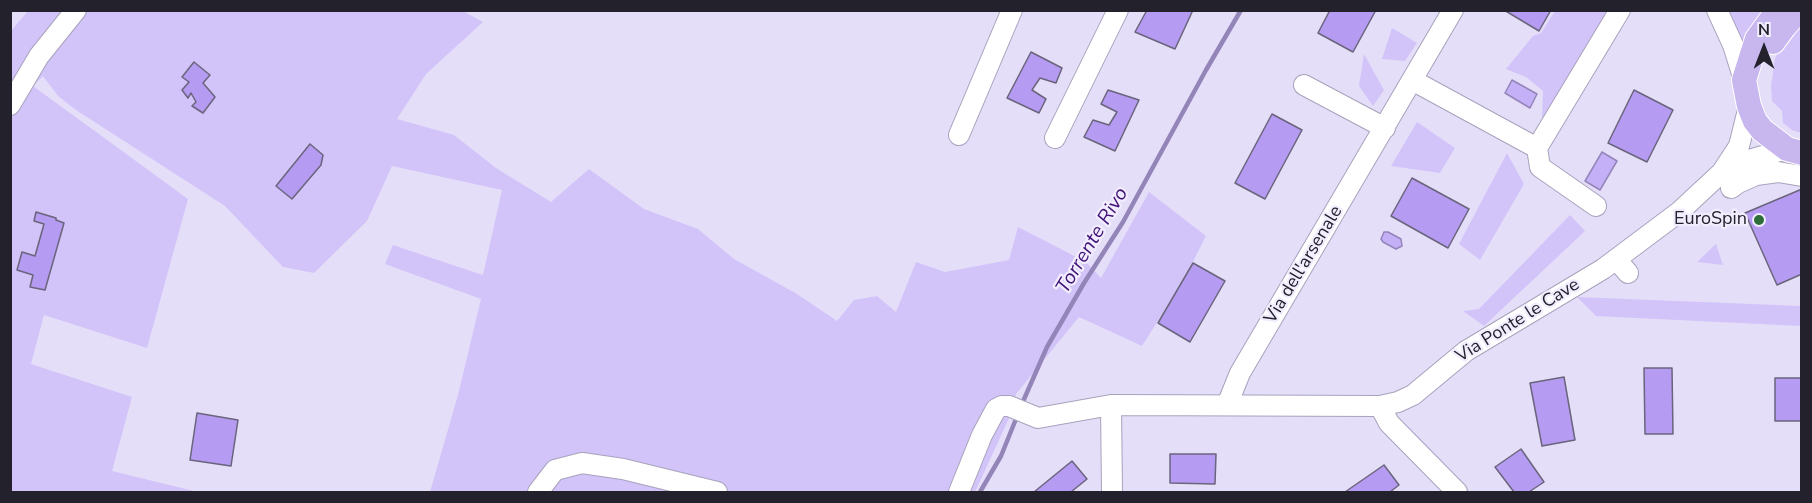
<!DOCTYPE html>
<html>
<head>
<meta charset="utf-8">
<style>
  body { margin:0 }
  #map { position:relative; width:1812px; height:503px; overflow:hidden; background:#e5def9; font-family:"Nunito Sans",sans-serif }
  canvas { display:block }
  .frame { position:absolute; inset:0; border:12px solid #23212b; pointer-events:none }
  .north { position:absolute; left:1734px; top:18px; width:60px; height:60px; -webkit-text-stroke:4px #f1edfe; paint-order:stroke; rotate:0deg; font-size:16px; font-weight:700; line-height:24px; text-align:center; color:#23212b }
  .north::after { content:''; display:block; margin:auto; width:21px; height:27px; background:#23212b; clip-path:polygon(50% 0,100% 100%,50% 72%,0 100%) }
</style>
</head>
<body>
<div id="map">
<canvas width="1812" height="503"></canvas>
<div class="frame"></div>
<div class="north">N</div>
</div>
<script>
const context = document.querySelector('canvas').getContext('2d');
context.lineJoin = 'round';
function fillPath(path, color) { context.fillStyle = color; context.fill(path, 'evenodd'); }
const shape = rows => new Path2D(rows.map(r => 'M' + r).join(''));
function strokePath(path, color, width, dash) { context.strokeStyle = color; context.lineWidth = width; context.lineCap = dash ? 'butt' : 'round'; context.setLineDash(dash || []); context.stroke(path); }
function drawText(font, color, halo, rows, align = 'center') {
  context.font = font + ' "Nunito Sans",sans-serif'; context.lineWidth = 4.5; context.setLineDash([]); context.textBaseline = 'middle'; context.strokeStyle = halo; context.fillStyle = color; for (const [text, x, y, turn = 0] of rows) {
    context.save(); context.translate(x, y); context.rotate((+turn || 0) * Math.PI / 180); context.textAlign = isNaN(turn) ? turn : align; if (halo) context.strokeText(text, 0, 0); context.fillText(text, 0, 0); context.restore();
  }
}
const green = shape([
  [28,11,463,11,483,22,426,74,397,119,454,135,496,168,551,202,589,169,644,209,698,229,734,259,797,294,837,321,854,300,877,296,896,312,916,262,945,272,1009,260,1018,227,1086,262,1101,278,1149,192,1206,236,1183,281,1142,346,1079,317,1016,394,1011,414,975,492,430,492,458,395,481,299,385,264,393,245,483,275,502,190,392,166,367,221,314,273,283,267,225,206,76,110,58,96,43,76,33,86,188,199,147,348,44,315,31,364,132,397,112,471,198,492,123,492,117,491,113,492,11,492,11,31],
  [194,62,210,74,203,83,215,97,196,102,191,93,188,97,189,82,182,76],
  [1555,11,1615,11,1542,119,1543,91,1526,77,1506,69,1533,36,1541,33],
  [1721,11,1770,11,1745,56],
  [1801,20,1801,133,1792,130,1783,123,1782,111,1772,101,1771,86,1775,59,1780,47],
  [1392,28,1417,43,1405,61,1382,59],
  [1364,54,1384,90,1373,106,1359,86],
  [1417,122,1455,148,1440,173,1391,166],
  [1507,153,1524,184,1480,260,1459,244],
  [1570,215,1585,231,1484,326,1463,311,1479,309],
  [1716,244,1723,265,1697,262],
  [1577,297,1801,306,1801,326,1596,316]
]);
const water = shape([
  [1512,80,1537,94,1530,108,1505,93,1512,80],
  [1602,152,1617,161,1600,190,1585,181,1602,152],
  [1384,232,1388,232,1401,239,1402,246,1396,249,1383,242,1381,239,1384,232]
]);
const stream = shape([
  [1021,406,1047,347,1084,283,1123,222,1206,70,1241,10],
  [980,492,1001,456,1018,414]
]);
const building = shape([
  [1147,10,1193,10,1175,49,1135,32,1147,10],
  [1330,10,1376,10,1353,52,1318,33,1330,10],
  [1504,10,1551,10,1539,31,1504,10],
  [1031,52,1062,68,1056,83,1040,78,1032,90,1046,99,1039,113,1007,98,1031,52],
  [194,62,210,75,203,83,215,97,203,113,192,106,196,102,191,93,188,98,182,90,189,82,182,77,194,62],
  [1108,90,1139,100,1115,151,1084,137,1093,120,1109,125,1117,112,1101,104,1108,90],
  [1634,90,1673,110,1647,162,1608,143,1634,90],
  [1272,114,1302,130,1265,199,1235,183,1272,114],
  [310,144,323,155,321,165,292,199,276,186,310,144],
  [1412,178,1469,209,1448,248,1391,216,1412,178],
  [1802,189,1802,274,1777,285,1745,213,1802,189],
  [36,212,56,218,56,220,64,223,45,290,30,287,33,275,17,270,22,252,35,256,44,224,34,221,36,212],
  [1193,263,1225,281,1190,342,1158,323,1193,263],
  [1644,368,1672,368,1673,434,1645,434,1644,368],
  [1564,377,1575,440,1542,446,1530,383,1564,377],
  [1775,378,1802,378,1802,421,1775,421,1775,378],
  [197,413,238,420,231,466,190,460,197,413],
  [1521,449,1544,482,1529,492,1514,492,1495,467,1521,449],
  [1170,454,1216,454,1215,484,1170,483,1170,454],
  [1072,461,1087,479,1071,492,1034,492,1072,461],
  [1384,465,1399,485,1390,492,1345,492,1384,465]
]);
const minor = shape([
  [1717,10,1733,45,1744,80],
  [1412,80,1537,148,1620,10],
  [1304,85,1385,128],
  [10,105,39,56,76,10],
  [959,135,1012,10],
  [1055,138,1118,10],
  [1537,148,1540,167,1596,206],
  [1722,172,1752,159,1787,149],
  [1731,188,1738,183,1756,175,1778,172,1802,176],
  [1616,259,1628,273],
  [1227,405,1240,373,1453,10],
  [1380,406,1389,423,1457,492],
  [538,492,555,470,582,463,623,469,717,492],
  [959,492,982,435,996,409,1002,406,1009,406,1038,418,1111,405],
  [1112,492,1111,405,1380,406,1398,402,1413,395,1466,351,1603,269,1679,212,1722,172,1739,146,1749,106]
]);
const major = shape([
  [1778,10,1757,39,1744,80,1749,106,1755,121,1762,130,1787,149,1802,153],
  [1773,42,1784,27,1799,10]
]);
const markers = [
  [1759,220,6,"#2d6e38"]
];
const poiNames = [
  ["EuroSpin",1747,220]
];
const streetNames = [
  ["Via dell'arsenale",1304,265,-59],
  ["Via Ponte le Cave",1518,321,-32]
];
const waterNames = [
  ["Torrente Rivo",1093,241,-59]
];
fillPath(green, '#d2c4f9');
fillPath(water, '#c4b0f6');
strokePath(water, '#9485b9', 1.5);
strokePath(stream, '#9485b9', 4.5);
fillPath(building, '#b59bf1');
strokePath(building, '#6a647c', 1.5);
strokePath(minor, '#a8a2bc', 22);
strokePath(major, '#fff', 26);
strokePath(minor, '#fff', 20);
strokePath(major, '#c8b6ee', 24);
for (const [x, y, r, color] of markers) { const dot = new Path2D(); dot.arc(x, y, r, 0, 2 * Math.PI); context.fillStyle = color; context.fill(dot); strokePath(dot, '#f1edfe', 2); }
drawText('18px', '#23212b', '#f1edfe', poiNames, 'right');
drawText('18px', '#23212b', '#f1edfe', streetNames);
drawText('italic 20px', '#401277', '#f1edfe', waterNames);
</script>
</body>
</html>
